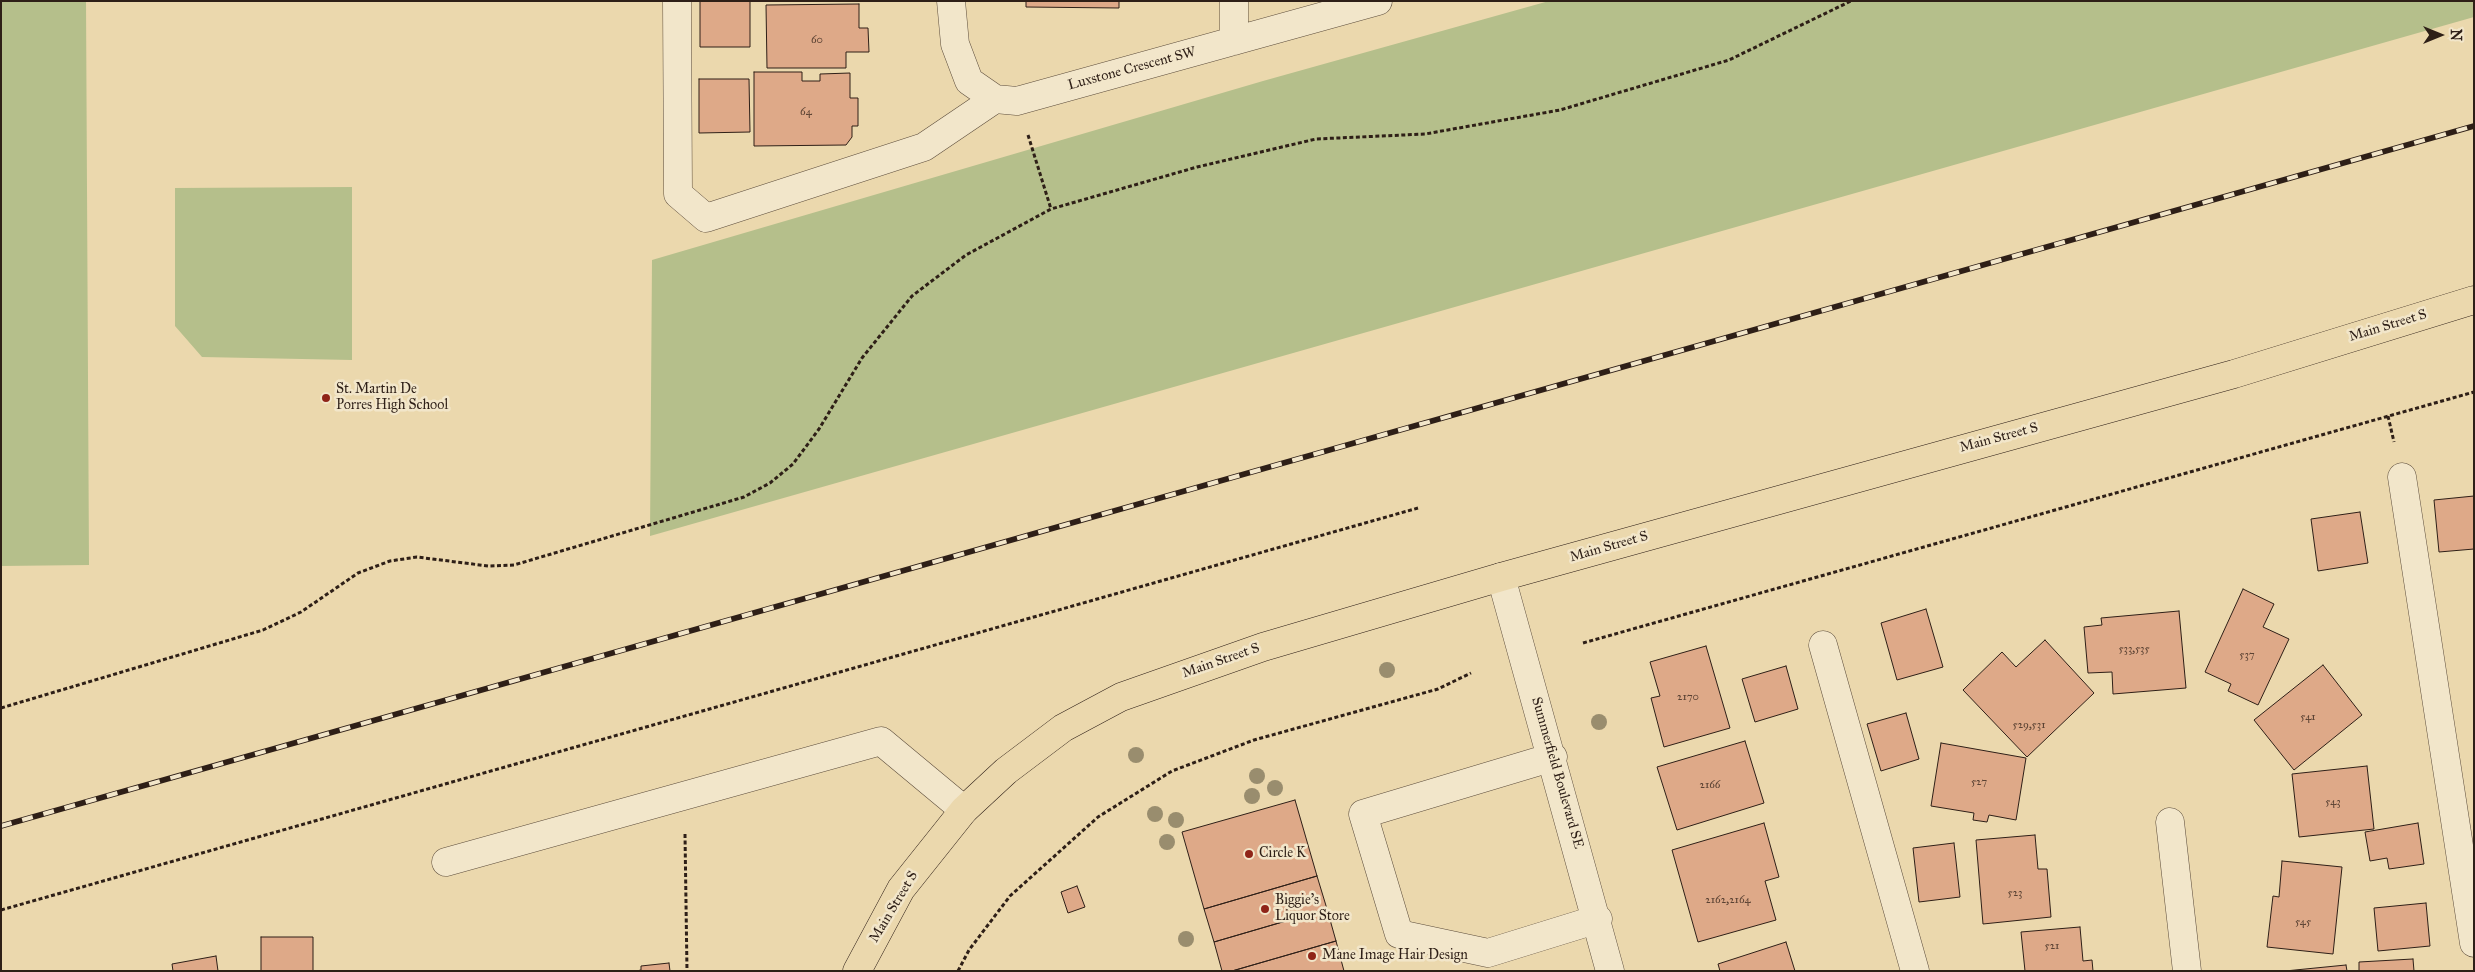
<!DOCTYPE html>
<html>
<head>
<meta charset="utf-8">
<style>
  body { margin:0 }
  #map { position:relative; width:2475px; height:972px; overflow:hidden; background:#ebd8ad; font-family:"IM FELL Great Primer",serif }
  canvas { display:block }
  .frame { position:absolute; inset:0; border:2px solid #2e1f17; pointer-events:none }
  .north { position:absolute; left:2415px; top:10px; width:50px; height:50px; -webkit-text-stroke:4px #f2e6ca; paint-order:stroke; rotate:90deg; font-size:14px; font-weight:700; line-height:20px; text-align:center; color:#2e1f17 }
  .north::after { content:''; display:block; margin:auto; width:18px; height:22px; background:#2e1f17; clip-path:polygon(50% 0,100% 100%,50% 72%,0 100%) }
</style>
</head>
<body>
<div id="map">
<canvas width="2475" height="972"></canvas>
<div class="frame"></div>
<div class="north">N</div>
</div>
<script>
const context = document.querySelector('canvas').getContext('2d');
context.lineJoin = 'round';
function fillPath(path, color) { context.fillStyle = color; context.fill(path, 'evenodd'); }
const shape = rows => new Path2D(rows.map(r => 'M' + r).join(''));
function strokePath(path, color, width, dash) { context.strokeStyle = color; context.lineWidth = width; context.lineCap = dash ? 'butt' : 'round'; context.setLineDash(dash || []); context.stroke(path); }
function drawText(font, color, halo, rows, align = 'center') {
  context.font = font + ' "IM FELL Great Primer",serif'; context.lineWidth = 5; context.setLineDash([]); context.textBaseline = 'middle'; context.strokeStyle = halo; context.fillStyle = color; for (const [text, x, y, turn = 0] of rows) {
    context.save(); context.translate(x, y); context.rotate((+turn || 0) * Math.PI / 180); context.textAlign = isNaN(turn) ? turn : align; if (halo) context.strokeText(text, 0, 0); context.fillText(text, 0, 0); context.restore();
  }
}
const green = shape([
  [1,1,86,1,89,565,1,566],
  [1549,1,2474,1,2474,17,650,536,652,260,1263,81],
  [352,187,352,360,202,357,175,326,175,188]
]);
const building = shape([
  [700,1,750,1,750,47,700,47,700,1],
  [1026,1,1119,1,1119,8,1026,7,1026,1],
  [859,4,859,28,868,28,869,52,846,52,846,68,767,68,766,5,859,4],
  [754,72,802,72,802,81,820,81,820,74,850,73,850,98,858,98,858,126,852,126,852,137,846,145,754,146,754,72],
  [699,79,749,79,750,132,699,133,699,79],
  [2474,496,2474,549,2439,552,2434,500,2474,496],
  [2360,512,2368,563,2318,571,2311,519,2360,512],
  [2243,589,2274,604,2263,627,2289,639,2258,705,2228,691,2231,684,2205,672,2243,589],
  [1926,609,1943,667,1897,680,1881,623,1926,609],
  [2179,611,2186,688,2113,694,2112,672,2088,673,2084,627,2102,625,2101,618,2179,611],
  [2045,640,2094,693,2027,757,1963,690,2002,652,2016,667,2045,640],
  [1706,646,1730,728,1664,747,1651,698,1660,696,1650,662,1706,646],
  [2323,665,2362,715,2294,770,2254,720,2323,665],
  [1786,666,1798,709,1755,722,1742,679,1786,666],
  [1906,713,1919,759,1881,771,1867,724,1906,713],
  [1745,741,1764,803,1677,830,1657,767,1745,741],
  [1941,743,2026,758,2016,820,1989,815,1987,822,1973,820,1974,813,1931,806,1941,743],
  [2367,766,2374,829,2299,837,2292,774,2367,766],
  [1295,800,1317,876,1204,909,1182,832,1295,800],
  [1764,823,1779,877,1765,881,1776,920,1698,942,1672,850,1764,823],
  [2418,823,2424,864,2389,869,2387,858,2370,861,2365,832,2418,823],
  [2035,835,2038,869,2047,869,2051,917,1983,924,1976,840,2035,835],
  [1954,843,1960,897,1919,902,1913,848,1954,843],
  [2282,861,2342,867,2333,954,2267,947,2273,896,2279,897,2282,861],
  [1317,876,1327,909,1214,942,1204,909,1317,876],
  [1077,886,1085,907,1068,913,1061,892,1077,886],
  [2426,903,2430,946,2378,951,2374,908,2426,903],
  [1327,909,1336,941,1232,971,1222,971,1214,942,1327,909],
  [2080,927,2083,961,2092,960,2093,971,2025,971,2021,932,2080,927],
  [261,937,313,937,313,971,261,971,261,937],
  [1336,941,1344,971,1232,971,1336,941],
  [1786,942,1795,971,1720,971,1718,964,1786,942],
  [216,956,218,971,173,971,172,964,216,956],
  [2413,959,2414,971,2359,971,2359,962,2413,959],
  [669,963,670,971,636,971,641,970,641,966,669,963],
  [2346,965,2347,971,2285,971,2346,965]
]);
const path = shape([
  [1028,135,1051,209],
  [2388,416,2394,442],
  [1583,643,2474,392],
  [1,708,263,630,301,612,358,573,390,561,417,557,488,566,514,565,744,497,770,483,793,464,819,429,862,358,912,296,966,255,1051,209,1197,167,1316,139,1425,134,1560,110,1729,60,1851,1],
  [685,834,687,971],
  [1,910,1418,508],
  [958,971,969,950,1010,896,1098,817,1172,771,1254,740,1438,689,1471,673]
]);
const minor = shape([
  [677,1,678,194,706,218,924,147,995,99],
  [951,1,955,44,969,81,995,99,1017,101,1378,1],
  [1234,1,1234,41],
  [2402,477,2474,943],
  [1501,577,1610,971],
  [1823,645,1915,971],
  [1553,757,1363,814,1399,934,1488,953,1598,919],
  [2170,822,2187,971],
  [446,862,881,741,964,810]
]);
const major = shape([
  [857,971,901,889,964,810,1006,771,1063,728,1121,697,1263,647,1501,577,2234,374,2474,300]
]);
const rail = shape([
  [1,826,2474,126]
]);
const trees = [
  [1387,670],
  [1599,722],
  [1136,755],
  [1257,776],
  [1275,788],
  [1252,796],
  [1155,814],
  [1176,820],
  [1167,842],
  [1186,939]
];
const markers = [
  [326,398,5,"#8f2418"],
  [1249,854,5,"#8f2418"],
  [1265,909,5,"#8f2418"],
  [1312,956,5,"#8f2418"]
];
const numberNames = [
  ["60",817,40],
  ["64",806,112],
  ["533,535",2134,649],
  ["537",2247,655],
  ["2170",1688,697],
  ["541",2308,717],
  ["529,531",2029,725],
  ["527",1979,782],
  ["2166",1710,785],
  ["543",2333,802],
  ["523",2015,893],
  ["2162,2164",1728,900],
  ["545",2303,922],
  ["521",2052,946]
];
const streetNames = [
  ["Luxstone Crescent SW",1132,69,-15],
  ["Main Street S",2388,326,-17],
  ["Main Street S",1999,438,-15],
  ["Main Street S",1609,547,-16],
  ["Main Street S",1221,661,-19],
  ["Summerfield Boulevard SE",1557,773,74],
  ["Main Street S",894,907,-59]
];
const poiNames = [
  ["St. Martin De",336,390],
  ["Porres High School",336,406],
  ["Circle K",1259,854],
  ["Biggie's",1275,901],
  ["Liquor Store",1275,917],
  ["Mane Image Hair Design",1322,956]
];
fillPath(green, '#b5bf8b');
fillPath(building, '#dea988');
strokePath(building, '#2e1f17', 1);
strokePath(minor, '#5d4d3c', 29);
strokePath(major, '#2e1f17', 29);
strokePath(path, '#2e1f17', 3, [4, 2.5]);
strokePath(minor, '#f2e6ca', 28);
strokePath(major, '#ebd8ad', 28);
strokePath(rail, '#2e1f17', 5.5);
strokePath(rail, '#f2e6ca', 4, [11]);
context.fillStyle = '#998d6e';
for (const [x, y] of trees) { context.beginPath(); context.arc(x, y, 8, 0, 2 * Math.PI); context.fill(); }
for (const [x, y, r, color] of markers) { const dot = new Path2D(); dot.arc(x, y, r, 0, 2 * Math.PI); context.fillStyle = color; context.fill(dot); strokePath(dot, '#f2e6ca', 2); }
drawText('11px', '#5a4233', null, numberNames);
drawText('14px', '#2e1f17', '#f2e6ca', streetNames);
drawText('14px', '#2e1f17', '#f2e6ca', poiNames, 'left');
</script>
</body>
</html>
